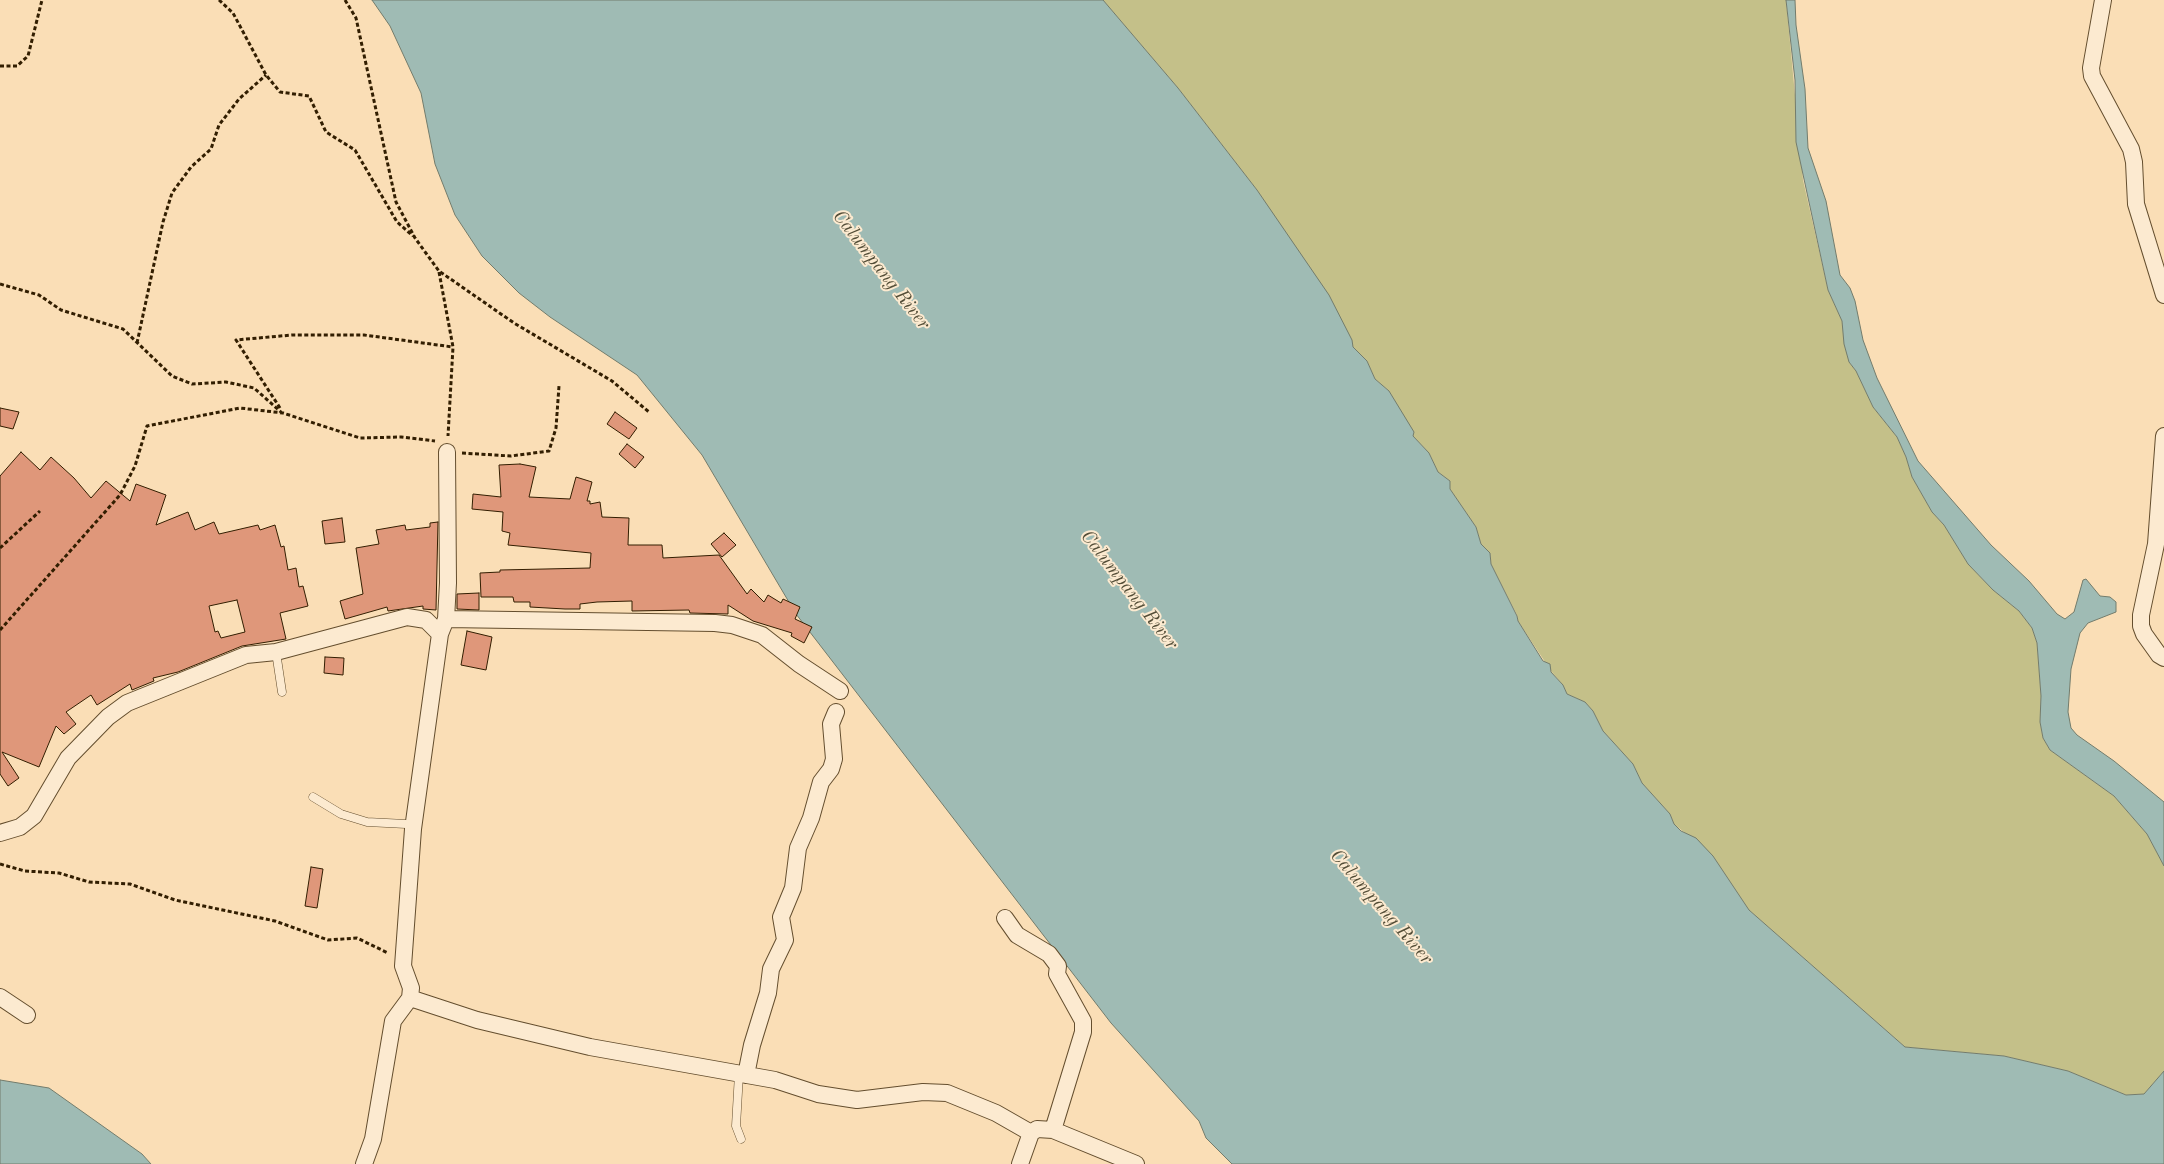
<!DOCTYPE html>
<html>
<head>
<meta charset="utf-8">
<style>
  body { margin:0 }
  canvas { display:block; background:#fadeb6 }
</style>
</head>
<body>
<canvas width="2164" height="1164"></canvas>
<script>
const context = document.querySelector('canvas').getContext('2d');
context.lineJoin = 'round';
function fillPath(path, color) { context.fillStyle = color; context.fill(path, 'evenodd'); }
const shape = rows => new Path2D(rows.map(r => 'M' + r).join(''));
function strokePath(path, color, width, dash) { context.strokeStyle = color; context.lineWidth = width; context.lineCap = dash ? 'butt' : 'round'; context.setLineDash(dash || []); context.stroke(path); }
function drawText(font, color, halo, rows, align = 'center') {
  context.font = font + ' "Old Standard TT",serif'; context.lineWidth = 4; context.setLineDash([]); context.textBaseline = 'middle'; context.strokeStyle = halo; context.fillStyle = color; for (const [text, x, y, turn = 0] of rows) {
    context.save(); context.translate(x, y); context.rotate((+turn || 0) * Math.PI / 180); context.textAlign = isNaN(turn) ? turn : align; if (halo) context.strokeText(text, 0, 0); context.fillText(text, 0, 0); context.restore();
  }
}
const green = shape([
  [1103,0,1786,0,1803,180,1828,290,1842,321,1849,362,1856,371,1873,407,1897,437,1906,457,1912,477,1932,512,1944,525,1968,564,1993,590,2019,611,2032,628,2037,643,2041,696,2040,722,2043,738,2050,750,2114,796,2147,834,2164,866,2164,1071,2144,1094,2126,1095,2068,1071,2004,1056,1905,1047,1749,910,1713,856,1674,824,1670,814,1642,783,1633,764,1603,731,1593,711,1585,702,1567,694,1563,685,1551,671,1518,621,1517,615,1491,564,1490,553,1481,544,1476,527,1450,489,1450,481,1438,472,1429,453,1413,436,1389,391,1375,379,1367,361,1353,347,1257,190,1178,88]
]);
const water = shape([
  [372,0,1103,0,1178,88,1257,190,1329,295,1352,340,1353,347,1367,361,1375,379,1389,391,1414,432,1413,436,1429,453,1438,472,1450,481,1450,489,1476,527,1481,544,1490,553,1491,564,1517,616,1518,621,1543,661,1550,664,1551,672,1563,685,1567,694,1585,702,1593,711,1603,731,1633,764,1642,783,1670,814,1674,824,1681,831,1696,838,1713,856,1749,910,1905,1047,2004,1056,2068,1071,2126,1095,2144,1094,2164,1071,2164,1164,1232,1164,1206,1138,1199,1121,1111,1023,796,614,702,455,637,375,550,317,519,293,482,256,455,215,435,164,421,93,390,26,372,0],
  [1786,0,1795,0,1796,25,1805,89,1808,148,1826,201,1840,275,1850,288,1855,301,1863,340,1877,378,1918,461,1991,545,2029,581,2057,614,2065,619,2074,612,2083,580,2086,579,2100,596,2110,597,2116,602,2116,612,2088,623,2080,633,2071,669,2068,712,2071,728,2077,735,2114,761,2164,802,2164,866,2147,834,2114,796,2050,750,2043,738,2040,722,2041,696,2037,643,2032,628,2019,611,1993,590,1968,564,1944,525,1932,512,1912,477,1906,457,1897,437,1873,407,1856,371,1849,362,1844,344,1842,321,1828,290,1796,142,1795,80,1786,0],
  [0,1080,49,1088,142,1154,151,1164,0,1164,0,1080]
]);
const building = shape([
  [0,408,19,412,13,429,0,426,0,408],
  [615,412,637,428,629,439,607,424,615,412],
  [627,444,644,457,635,468,619,454,627,444],
  [21,452,40,470,51,457,74,478,91,498,106,481,130,501,136,484,166,495,156,525,188,512,195,530,214,522,219,534,258,525,260,530,275,525,281,547,284,546,288,570,296,568,299,587,303,586,308,606,280,613,286,639,242,646,178,672,153,678,154,681,132,690,130,684,97,705,91,695,66,712,76,724,64,734,56,726,39,767,2,752,19,778,8,786,0,774,0,476,21,452],
  [237,600,245,632,221,638,218,631,215,632,209,606,237,600],
  [520,464,536,467,529,497,570,499,576,477,592,482,587,501,590,501,590,504,600,502,602,517,629,518,628,545,662,545,663,558,719,555,747,594,751,589,764,602,768,595,781,603,783,599,800,607,795,619,812,627,804,643,791,636,792,633,753,621,728,605,728,614,690,613,689,610,632,611,632,601,597,602,580,604,580,609,565,609,530,607,530,602,514,602,513,597,481,597,480,573,500,572,500,570,590,568,591,553,508,545,510,533,502,531,503,512,472,509,473,494,501,497,499,465,520,464],
  [342,518,345,542,325,544,322,521,342,518],
  [438,522,436,610,423,609,423,606,388,611,387,607,345,619,340,601,363,594,356,548,379,544,376,530,405,525,406,530,430,527,430,523,438,522],
  [724,533,736,545,722,557,711,544,724,533],
  [479,593,479,610,457,609,457,594,479,593],
  [467,631,492,637,486,670,461,665,467,631],
  [325,657,344,658,343,675,324,673,325,657],
  [311,867,323,869,317,908,305,906,311,867]
]);
const path = shape([
  [219,0,233,13,266,75,280,92,309,96,326,132,355,150,397,222,413,236],
  [345,0,356,18,396,202,415,238,439,271,514,323,612,381,649,412],
  [0,66,17,66,28,56,42,0],
  [439,272,453,347,448,436],
  [0,284,39,295,61,310,123,329,172,376,192,384,226,382,254,388,282,413],
  [137,343,163,222,172,193,191,167,211,149,219,125,239,99,266,75],
  [280,408,236,340,292,335,364,335,453,347],
  [462,453,511,456,549,451,556,428,559,386],
  [0,548,40,511],
  [0,630,120,495,135,466,147,426,240,408,283,413,360,438,401,437,435,441],
  [0,864,25,871,59,873,89,882,130,884,175,900,275,921,328,940,357,938,388,953]
]);
const service = shape([
  [276,652,282,692],
  [313,797,341,814,367,822,406,824,413,829],
  [739,1074,736,1126,741,1139]
]);
const minor = shape([
  [2103,0,2091,68,2092,76,2131,149,2134,162,2136,204,2164,295],
  [2164,436,2156,544,2141,615,2141,626,2144,634,2159,655,2164,658],
  [446,619,715,623,732,625,762,635,799,664,840,691],
  [0,833,20,827,34,816,68,758,108,717,127,703,246,655,276,652,407,617,426,620,440,634],
  [1005,918,1017,935,1049,954,1058,966,1057,974,1083,1021,1083,1032,1053,1130,1037,1129,1031,1133,1020,1164],
  [0,997,27,1015],
  [410,998,477,1020,590,1047,775,1080,818,1094,857,1100,923,1092,947,1093,996,1113,1031,1133],
  [746,1075,752,1045,768,993,771,969,785,940,781,917,793,888,798,848,811,818,821,782,831,769,834,759,831,724,836,712],
  [1053,1130,1136,1164],
  [364,1164,373,1139,393,1021,410,998,411,988,403,966,413,829,440,634,446,619,448,583,447,452]
]);
const waterNames = [
  ["Calumpang River",881,270,52],
  ["Calumpang River",1129,590,52],
  ["Calumpang River",1381,907,49]
];
fillPath(green, '#c4c089');
fillPath(water, '#9fbbb4');
strokePath(water, '#737c6c', 1);
fillPath(building, '#df977a');
strokePath(building, '#321e01', 1);
strokePath(service, '#644e2e', 9);
strokePath(minor, '#644e2e', 18);
strokePath(path, '#321e01', 3, [4, 2.5]);
strokePath(service, '#fcead0', 8);
strokePath(minor, '#fcead0', 16);
drawText('italic 19px', '#534d37', '#fcead0', waterNames);
</script>
</body>
</html>
